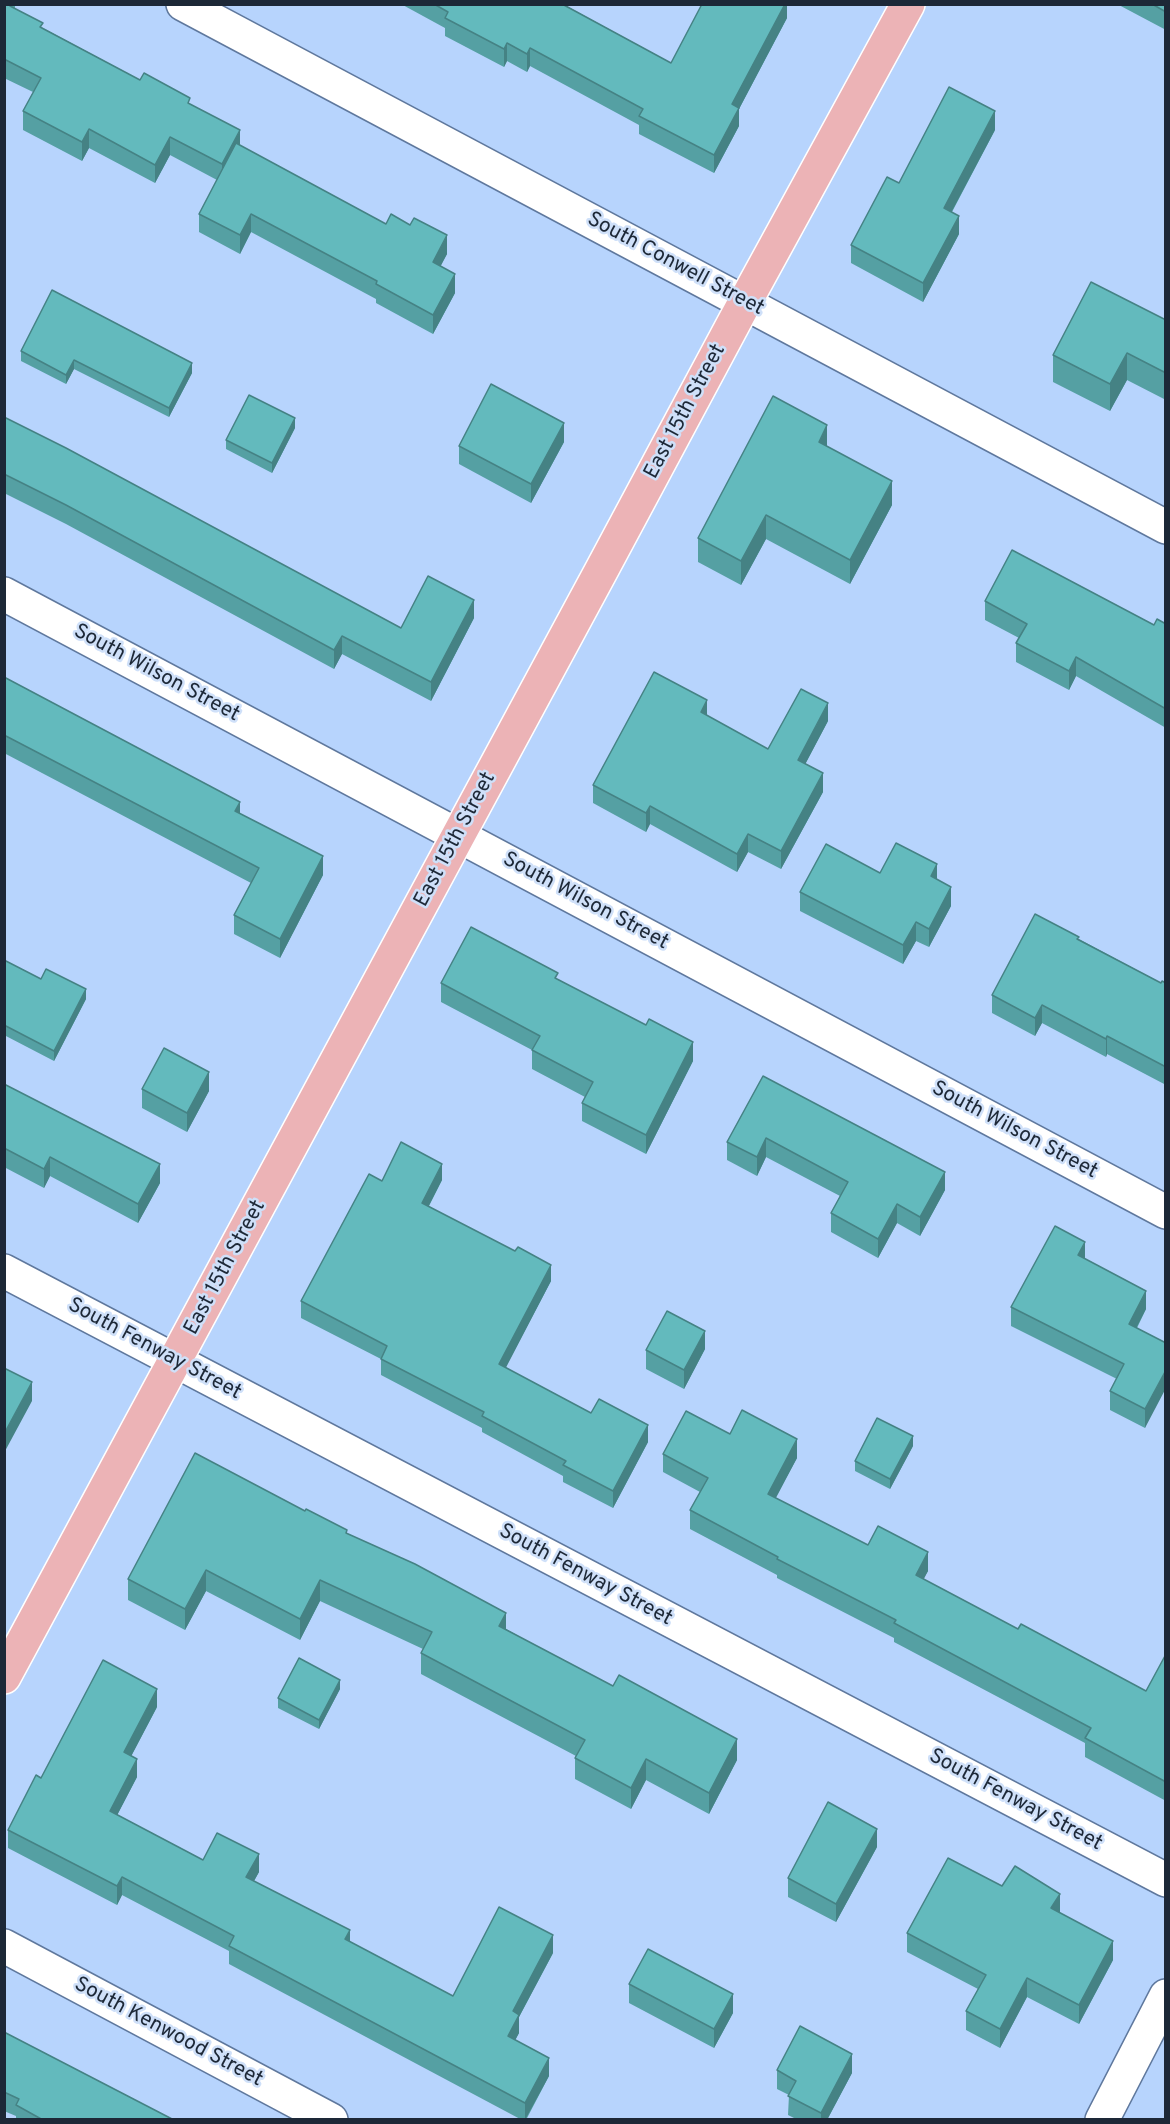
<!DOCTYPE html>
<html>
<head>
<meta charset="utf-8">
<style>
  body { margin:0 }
  #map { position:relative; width:1170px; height:2124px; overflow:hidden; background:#b7d4fd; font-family:Overpass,sans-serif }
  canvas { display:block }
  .frame { position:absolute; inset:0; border:6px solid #1d2837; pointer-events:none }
</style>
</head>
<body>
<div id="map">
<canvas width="1170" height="2124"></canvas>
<div class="frame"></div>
</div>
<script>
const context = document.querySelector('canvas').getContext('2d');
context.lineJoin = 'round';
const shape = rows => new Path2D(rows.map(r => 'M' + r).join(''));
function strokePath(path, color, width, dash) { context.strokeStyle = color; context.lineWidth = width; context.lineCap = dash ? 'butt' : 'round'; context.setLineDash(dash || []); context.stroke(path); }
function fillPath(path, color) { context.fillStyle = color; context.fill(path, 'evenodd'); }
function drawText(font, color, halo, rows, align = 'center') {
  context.font = font + ' Overpass,sans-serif'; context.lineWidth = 5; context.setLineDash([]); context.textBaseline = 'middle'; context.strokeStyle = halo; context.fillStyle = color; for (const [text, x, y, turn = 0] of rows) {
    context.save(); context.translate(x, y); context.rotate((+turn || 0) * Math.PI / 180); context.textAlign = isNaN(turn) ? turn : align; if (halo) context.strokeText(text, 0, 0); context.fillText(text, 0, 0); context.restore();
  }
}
const minor = shape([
  [183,4,1166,527],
  [4,594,1166,1212],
  [4,1271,1166,1880],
  [4,1946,331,2120],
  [1102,2120,1166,1996]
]);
const major = shape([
  [4,1677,600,573,745,302,908,4]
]);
const wall = shape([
  [4,4,15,4,15,8,43,28,140,80,190,104,240,146,386,224,447,254,440,266,455,293,433,334,376,303,376,299,251,232,240,254,199,232,199,214,217,180,170,155,155,183,89,148,82,161,23,130,23,111,33,92,4,78],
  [401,4,563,4,671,63,787,4,787,18,739,109,739,126,714,173,639,134,639,125,530,66,527,72,507,61,504,67,445,36,445,28],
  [1117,4,1166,4,1166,30],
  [995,130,952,212,959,234,923,302,851,263,851,245,899,183],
  [1166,320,1166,395,1164,399,1127,380,1110,411,1053,382,1053,355],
  [21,351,192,373,169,417,74,369,66,384,21,361],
  [4,417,401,628,474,618,431,701,342,654,334,669,66,524,4,493],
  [295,428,272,473,226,449,226,440],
  [564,442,531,503,459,464,459,446],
  [827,446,892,505,850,584,766,539,741,585,698,562,698,538],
  [985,601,1154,625,1166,624,1166,728,1076,676,1069,690,1016,662,1016,643,1019,638,985,620],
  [4,677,240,813,323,875,280,958,234,934,234,915,251,883,4,753],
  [707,716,768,749,828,721,805,764,823,792,781,869,748,852,737,872,650,824,646,832,593,803,593,785],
  [880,873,937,879,951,906,929,947,916,941,903,964,800,911,800,892],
  [1079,939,1161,983,1166,983,1166,1085,1107,1054,1106,1057,1042,1023,1035,1036,992,1013,992,995],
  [4,960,41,979,86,999,54,1061,4,1035],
  [558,979,693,1061,646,1154,582,1121,582,1103,585,1097,532,1069,532,1050,441,1002,441,983],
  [763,1076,945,1190,920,1236,897,1223,878,1258,831,1232,831,1213,840,1196,766,1157,757,1176,727,1160,727,1142],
  [4,1084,160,1183,138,1223,50,1176,44,1188,4,1167],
  [142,1089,209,1091,187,1132,142,1108],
  [442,1180,429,1206,551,1281,505,1368,591,1413,648,1442,613,1508,563,1482,563,1476,482,1432,482,1428,381,1375,381,1359,301,1318,301,1301,382,1181],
  [1085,1259,1146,1309,1137,1328,1166,1343,1145,1428,1110,1410,1110,1391,1117,1379,1011,1326,1011,1307],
  [705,1349,684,1389,646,1369,646,1350],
  [730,1434,797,1458,775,1498,868,1545,928,1571,923,1579,1018,1629,1146,1691,1166,1654,1166,1801,1085,1757,1085,1743,894,1642,894,1638,777,1578,777,1575,690,1529,690,1510,700,1492,663,1472,663,1454],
  [913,1446,890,1489,855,1471,855,1461],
  [347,1533,506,1629,737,1760,709,1814,646,1780,631,1809,575,1779,575,1758,576,1756,421,1674,421,1653,423,1649,320,1601,300,1640,206,1591,185,1630,128,1600,128,1579],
  [340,1689,319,1729,278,1708,278,1698],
  [157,1707,131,1756,137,1777,117,1815,203,1860,259,1872,254,1881,350,1942,453,1996,553,1953,519,2017,519,2033,515,2040,549,2076,526,2120,522,2120,229,1964,229,1951,122,1895,117,1905,8,1848,8,1830,41,1778],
  [877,1847,836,1922,788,1897,788,1878],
  [1002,1886,1060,1913,1113,1960,1079,2024,1027,1997,1000,2048,966,2030,966,2011,978,1989,907,1952,907,1933],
  [629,1984,733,2013,714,2048,629,2003],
  [4,2032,174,2120,16,2120,16,2116,4,2111],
  [777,2070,852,2073,827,2120,798,2120,788,2115,789,2095,777,2089]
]);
const shadedWall = shape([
  [785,4,787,4,787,18,739,109,739,126,714,173,714,155,732,104],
  [507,43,507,61,504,67,504,49],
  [530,48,530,66,527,72,527,54],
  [995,111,995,130,944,226,944,208],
  [89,129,89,148,82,161,82,142],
  [240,130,240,149,222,183,222,164],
  [170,137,170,155,155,183,155,165],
  [251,214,251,232,240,254,240,235],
  [959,216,959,234,923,302,923,283],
  [447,235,447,254,433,281,433,262],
  [455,274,455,293,433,334,433,315],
  [1127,353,1127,380,1110,411,1110,384],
  [74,360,74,369,66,384,66,375],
  [192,363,192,373,169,417,169,408],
  [1166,368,1166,395,1164,399,1164,372],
  [295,418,295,428,272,473,272,463],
  [564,423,564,442,531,503,531,484],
  [827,425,827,449,819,442],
  [892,481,892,505,850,584,850,560],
  [766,515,766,539,741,585,741,561],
  [474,600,474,618,431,701,431,682],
  [342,636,342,654,334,669,334,650],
  [1076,657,1076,676,1069,690,1069,671],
  [707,700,707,718,701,712],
  [828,703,828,721,798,778,798,760],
  [823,773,823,792,781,869,781,851],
  [240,802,240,821,235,811],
  [650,806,650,824,646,832,646,813],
  [748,834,748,852,737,872,737,854],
  [323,856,323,875,280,958,280,939],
  [937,864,937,883,931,876],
  [951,887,951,906,929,947,929,929],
  [916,922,916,941,903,964,903,945],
  [86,989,86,999,54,1061,54,1051],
  [1042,1005,1042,1023,1035,1036,1035,1018],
  [1107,1036,1107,1054,1106,1057,1106,1039],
  [693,1042,693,1061,646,1154,646,1135],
  [209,1072,209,1091,187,1132,187,1113],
  [766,1138,766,1157,757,1176,757,1157],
  [50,1157,50,1176,44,1188,44,1169],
  [160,1164,160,1183,138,1223,138,1204],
  [442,1164,442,1180,422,1219,422,1203],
  [945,1172,945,1190,920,1236,920,1217],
  [897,1204,897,1223,878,1258,878,1239],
  [1085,1242,1085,1260,1078,1255],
  [551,1265,551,1281,499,1381,499,1364],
  [1146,1291,1146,1309,1129,1342,1129,1324],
  [705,1331,705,1349,684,1389,684,1370],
  [1166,1370,1166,1388,1145,1428,1145,1409],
  [32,1382,32,1401,4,1453,4,1434],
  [648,1425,648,1442,613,1508,613,1491],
  [913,1436,913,1446,890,1489,890,1479],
  [797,1439,797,1458,768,1513,768,1494],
  [928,1552,928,1571,916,1594,916,1575],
  [206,1570,206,1591,185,1630,185,1609],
  [320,1580,320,1601,300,1640,300,1619],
  [506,1613,506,1634,499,1626],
  [340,1680,340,1689,319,1729,319,1720],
  [157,1689,157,1707,124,1770,124,1752],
  [737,1739,737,1760,709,1814,709,1793],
  [137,1759,137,1777,110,1829,110,1811],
  [646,1759,646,1780,631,1809,631,1788],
  [877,1829,877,1847,836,1922,836,1904],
  [259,1854,259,1872,246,1895,246,1877],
  [122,1877,122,1895,117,1905,117,1886],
  [1060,1894,1060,1913,1051,1908],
  [350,1930,350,1948,345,1939],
  [553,1935,553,1953,519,2017,519,2033,508,2054,508,2036,513,2011],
  [1113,1941,1113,1960,1079,2024,1079,2005],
  [1027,1978,1027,1997,1000,2048,1000,2029],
  [733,1994,733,2013,714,2048,714,2029],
  [852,2054,852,2073,827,2120,821,2120,821,2113],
  [549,2058,549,2076,525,2120,525,2103]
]);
const building = shape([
  [4,4,10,4,10,6,43,23,40,27,140,80,144,73,190,98,188,103,240,130,222,164,170,137,155,165,89,129,82,142,23,111,41,78,4,59,4,4],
  [434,4,562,4,671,63,702,4,785,4,732,104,739,108,714,155,639,116,643,109,530,48,527,54,507,43,504,49,445,18,448,12,434,4],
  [1152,4,1166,4,1166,12,1152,4],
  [949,87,995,111,944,208,959,216,923,283,851,245,887,177,899,183,949,87],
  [236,143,386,224,391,214,410,225,414,218,447,235,433,262,455,274,433,315,376,284,377,281,251,214,240,235,199,214,236,143],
  [1091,282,1166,320,1166,368,1164,372,1127,353,1110,384,1053,355,1091,282],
  [52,290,192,363,169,408,74,360,66,375,21,351,52,290],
  [491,384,564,423,531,484,459,446,491,384],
  [249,395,295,418,272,463,226,440,249,395],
  [773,396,827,425,819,442,892,481,850,560,766,515,741,561,698,538,773,396],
  [4,417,66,448,401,628,428,576,474,600,431,682,342,636,334,650,66,505,4,474,4,417],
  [1012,550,1154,625,1157,619,1166,624,1166,709,1076,657,1069,671,1016,643,1027,624,985,601,1012,550],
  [654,672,707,700,701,712,768,749,801,689,828,703,798,760,823,773,781,851,748,834,737,854,650,806,646,813,593,785,654,672],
  [4,677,240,802,235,811,323,856,280,939,234,915,259,868,4,735,4,677],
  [896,843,937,864,931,876,951,887,929,929,916,922,903,945,800,892,826,844,880,873,896,843],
  [1035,914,1079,937,1077,939,1161,983,1162,981,1166,983,1166,1067,1107,1036,1106,1039,1042,1005,1035,1018,992,995,1035,914],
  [471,927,558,973,555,978,646,1025,649,1019,693,1042,646,1135,582,1103,593,1082,532,1050,540,1036,441,983,471,927],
  [4,960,41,979,46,969,86,989,54,1051,4,1025,4,960],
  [164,1048,209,1072,187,1113,142,1089,164,1048],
  [763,1076,945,1172,920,1217,897,1204,878,1239,831,1213,848,1182,766,1138,757,1157,727,1142,763,1076],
  [4,1084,160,1164,138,1204,50,1157,44,1169,4,1148,4,1084],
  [401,1142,442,1164,422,1203,515,1251,518,1247,551,1265,499,1364,591,1413,599,1399,648,1425,613,1491,563,1465,566,1461,482,1416,484,1412,381,1359,387,1346,301,1301,369,1174,382,1181,401,1142],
  [1055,1226,1085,1242,1078,1255,1146,1291,1129,1324,1166,1343,1166,1370,1145,1409,1110,1391,1124,1364,1011,1307,1055,1226],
  [667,1311,705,1331,684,1370,646,1350,667,1311],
  [4,1368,32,1382,4,1434,4,1368],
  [742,1410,797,1439,768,1494,868,1545,878,1526,928,1552,916,1575,1018,1629,1021,1624,1146,1691,1166,1654,1166,1782,1085,1738,1091,1728,894,1623,896,1620,777,1559,778,1557,690,1510,708,1478,663,1454,686,1411,730,1434,742,1410],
  [877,1418,913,1436,890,1479,855,1461,877,1418],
  [195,1453,305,1511,306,1509,347,1530,346,1533,415,1564,506,1613,499,1626,613,1686,619,1675,737,1739,709,1793,646,1759,631,1788,575,1758,585,1740,421,1653,432,1632,320,1580,300,1619,206,1570,185,1609,128,1579,195,1453],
  [299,1658,340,1680,319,1720,278,1698,299,1658],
  [103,1660,157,1689,124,1752,137,1759,110,1811,203,1860,217,1833,259,1854,246,1877,350,1930,345,1939,453,1996,499,1907,553,1935,513,2011,519,2015,508,2036,549,2058,525,2103,229,1946,234,1936,122,1877,117,1886,8,1830,36,1775,41,1778,103,1660],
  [828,1802,877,1829,836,1904,788,1878,828,1802],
  [948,1858,1002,1886,1015,1866,1060,1894,1051,1908,1113,1941,1079,2005,1027,1978,1000,2029,966,2011,986,1975,907,1933,948,1858],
  [648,1949,733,1994,714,2029,629,1984,648,1949],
  [800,2026,852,2054,821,2113,788,2096,796,2081,777,2070,800,2026],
  [4,2032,174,2120,43,2120,16,2105,19,2099,4,2092,4,2032]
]);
const streetNames = [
  ["South Conwell Street",675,265,28],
  ["East 15th Street",686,412,-62],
  ["South Wilson Street",156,674,28],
  ["East 15th Street",456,840,-62],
  ["South Wilson Street",585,902,28],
  ["South Wilson Street",1014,1131,28],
  ["East 15th Street",226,1268,-62],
  ["South Fenway Street",154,1350,28],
  ["South Fenway Street",585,1576,28],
  ["South Fenway Street",1015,1801,28],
  ["South Kenwood Street",168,2033,28]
];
strokePath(minor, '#5f789d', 36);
strokePath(major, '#fff', 36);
strokePath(minor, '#fff', 33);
strokePath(major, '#ecb3b6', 33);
fillPath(wall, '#55a0a3');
fillPath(shadedWall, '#458284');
fillPath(building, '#63babd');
strokePath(building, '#458284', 1.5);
drawText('21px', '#1d2837', '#cfe0f9', streetNames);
</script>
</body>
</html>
